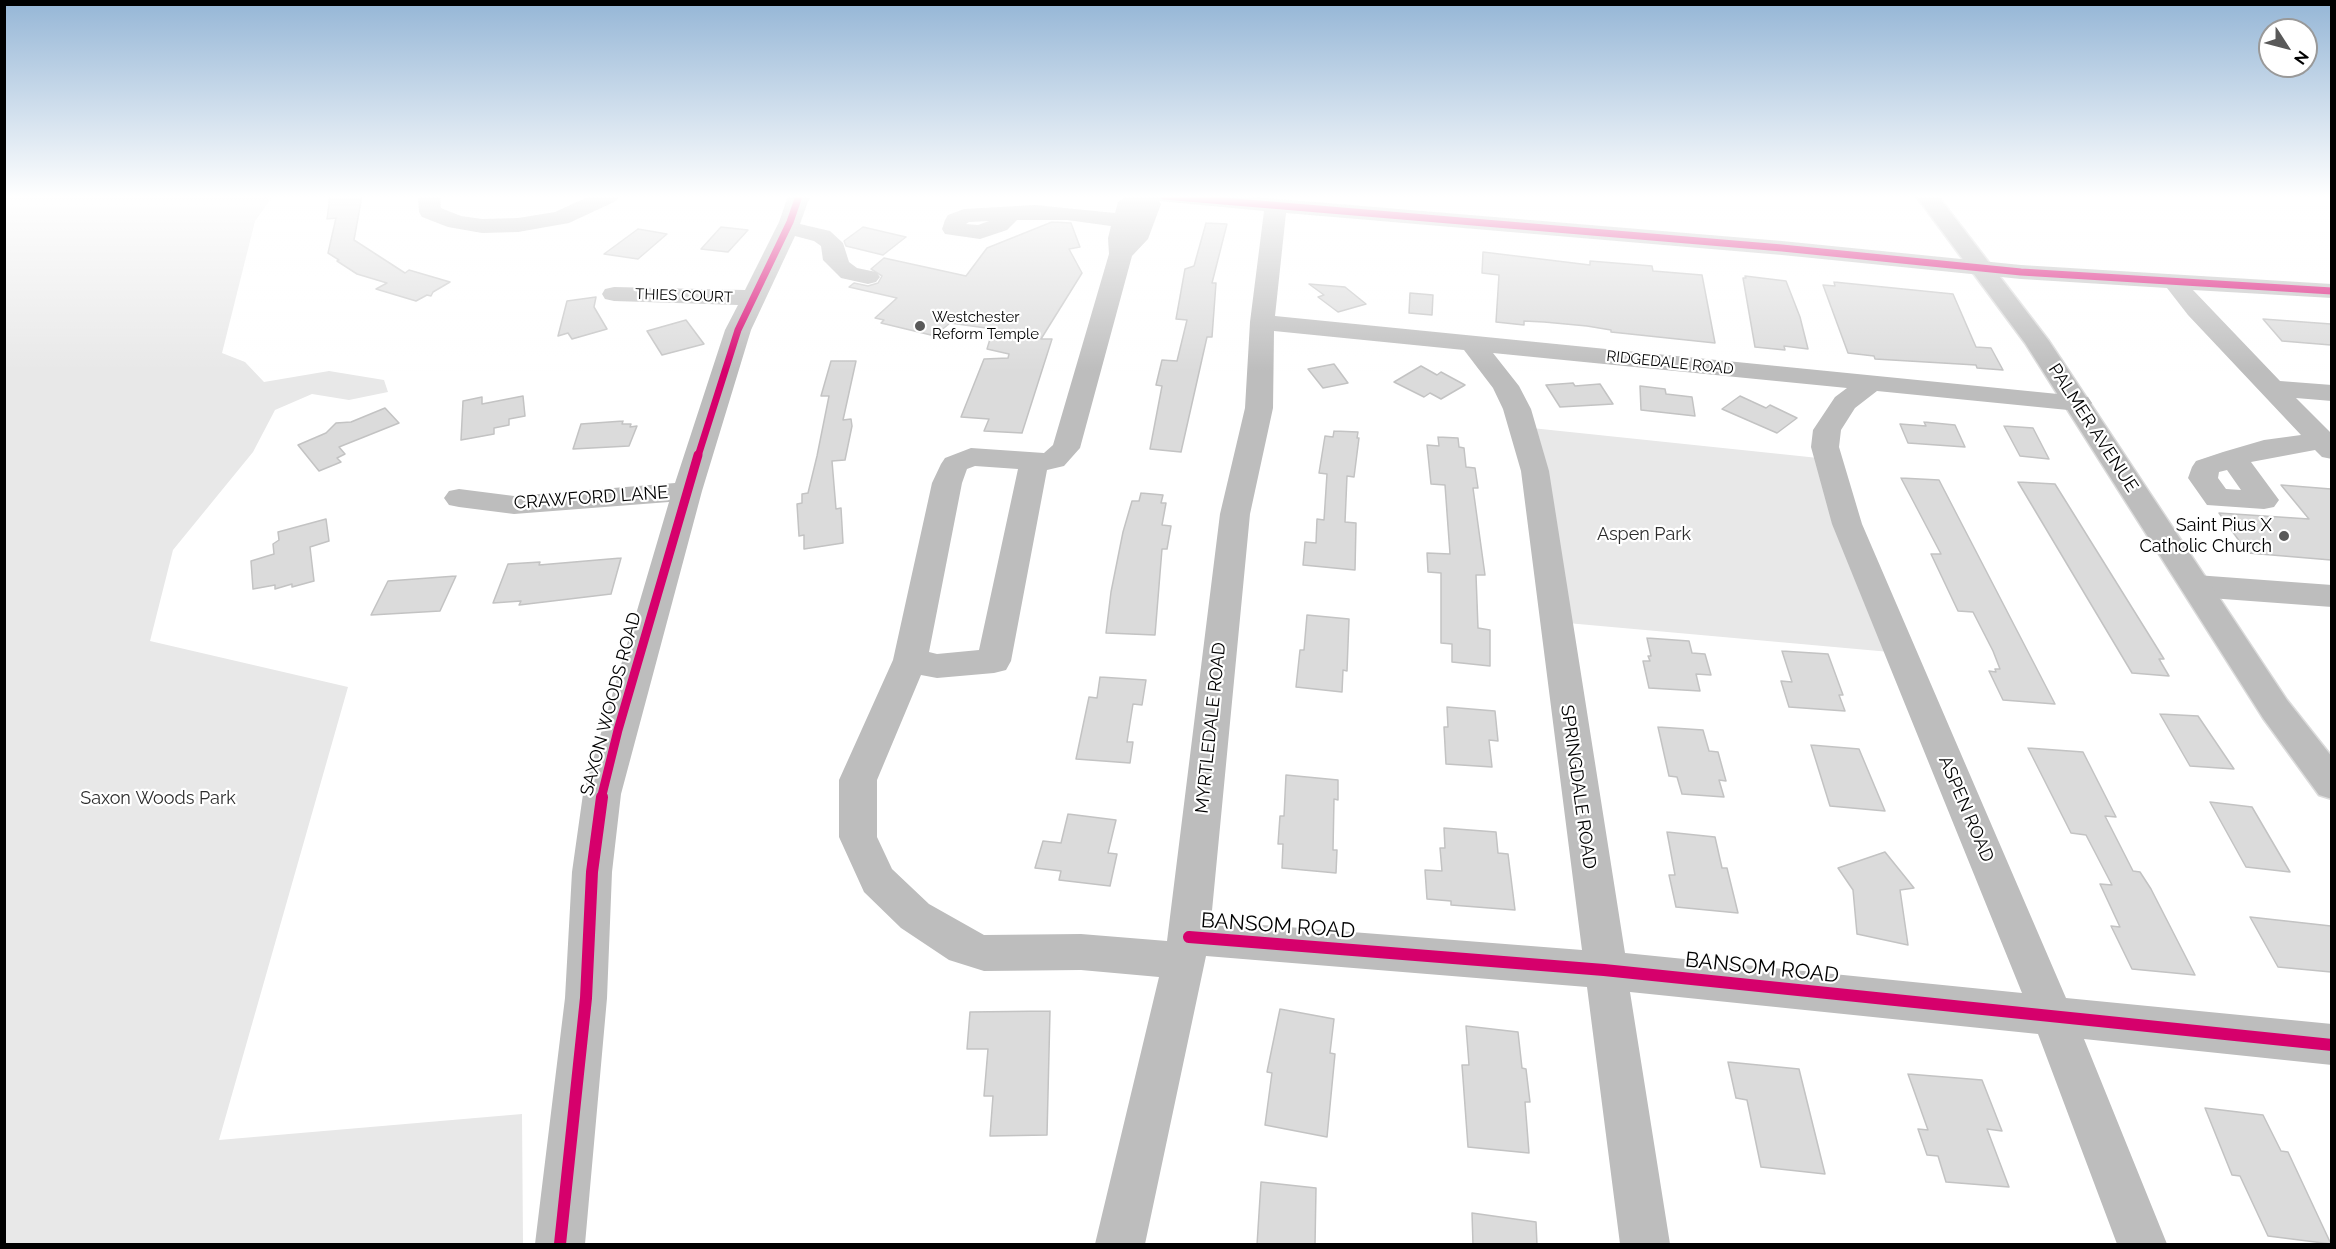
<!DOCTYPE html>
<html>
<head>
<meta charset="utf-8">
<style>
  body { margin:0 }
  #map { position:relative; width:2336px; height:1249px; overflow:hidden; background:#fff; font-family:Raleway,sans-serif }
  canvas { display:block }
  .frame { position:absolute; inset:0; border:6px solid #000; pointer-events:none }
  .north { position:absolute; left:2258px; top:18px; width:60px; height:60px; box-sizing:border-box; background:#fff; border:2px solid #999; border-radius:50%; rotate:126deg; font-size:16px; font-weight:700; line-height:24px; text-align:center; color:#000 }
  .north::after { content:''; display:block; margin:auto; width:21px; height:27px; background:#595959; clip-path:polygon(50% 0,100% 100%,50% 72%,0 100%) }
</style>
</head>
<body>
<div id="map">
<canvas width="2336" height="1249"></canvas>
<div class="frame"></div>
<div class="north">N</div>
</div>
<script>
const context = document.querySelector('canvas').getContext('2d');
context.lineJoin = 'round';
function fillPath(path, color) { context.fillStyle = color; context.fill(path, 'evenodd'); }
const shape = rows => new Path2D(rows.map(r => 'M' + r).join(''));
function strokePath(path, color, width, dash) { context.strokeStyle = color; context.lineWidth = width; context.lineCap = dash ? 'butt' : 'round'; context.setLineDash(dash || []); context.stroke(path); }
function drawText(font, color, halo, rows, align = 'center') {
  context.font = font + ' Raleway,sans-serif'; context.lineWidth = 4.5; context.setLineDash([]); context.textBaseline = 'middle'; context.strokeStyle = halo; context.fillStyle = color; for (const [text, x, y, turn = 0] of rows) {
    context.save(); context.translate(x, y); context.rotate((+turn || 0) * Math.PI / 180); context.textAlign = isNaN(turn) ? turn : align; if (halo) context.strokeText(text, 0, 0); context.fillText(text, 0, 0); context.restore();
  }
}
const green = shape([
  [5,196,261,196,271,199,255,221,222,353,245,362,264,382,329,371,384,380,388,392,349,400,312,394,275,410,253,452,173,550,150,641,348,687,219,1140,522,1114,523,1244,5,1244],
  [1522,427,1828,459,1901,653,1556,622]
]);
const building = shape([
  [330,196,362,196,354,240,405,273,409,270,450,282,433,292,431,296,427,295,416,301,376,289,387,283,357,274,337,261,339,260,328,253,336,218,327,219,330,196],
  [1052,222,1071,223,1080,247,1069,249,1082,273,1041,339,1052,339,1022,433,984,431,989,419,961,417,984,359,1008,358,1009,354,987,349,993,329,950,323,939,332,934,331,931,335,881,323,884,320,875,318,897,298,849,287,854,283,868,286,878,283,882,276,871,269,884,258,966,276,987,248,1052,222],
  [1206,223,1227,224,1212,283,1216,283,1212,337,1207,337,1181,452,1150,449,1162,386,1156,385,1162,360,1177,361,1187,320,1176,319,1185,269,1194,266,1206,223],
  [721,227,748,230,728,252,701,249,721,227],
  [863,227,906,237,883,255,846,246,844,241,863,227],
  [638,229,667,234,638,259,604,254,638,229],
  [1483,252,1590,265,1590,261,1652,266,1653,271,1702,275,1715,343,1611,332,1611,330,1587,326,1544,322,1524,321,1524,325,1496,322,1499,275,1482,273,1483,252],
  [1745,276,1786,281,1800,317,1808,349,1784,346,1785,350,1755,347,1743,278,1746,278,1745,276],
  [1834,282,1953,294,1976,347,1991,348,2003,370,1977,368,1976,365,1875,359,1874,356,1848,353,1823,285,1835,286,1834,282],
  [1309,284,1345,287,1366,304,1338,312,1318,297,1324,295,1309,284],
  [1410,293,1433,295,1432,315,1409,313,1410,293],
  [596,297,594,307,607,329,572,339,568,333,558,336,567,301,596,297],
  [2263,319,2331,324,2331,345,2282,341,2263,319],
  [686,320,704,344,662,355,647,331,686,320],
  [831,361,856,361,843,420,851,419,852,426,845,460,832,461,836,509,841,508,843,543,804,549,804,535,799,536,797,504,802,503,802,494,808,493,817,456,829,396,821,396,831,361],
  [1334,364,1348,383,1323,388,1308,369,1334,364],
  [1421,366,1437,375,1441,372,1465,385,1441,399,1430,393,1424,397,1394,382,1421,366],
  [1573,383,1575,386,1600,384,1613,404,1560,407,1546,385,1573,383],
  [1640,386,1665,389,1666,394,1692,397,1695,416,1641,410,1640,386],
  [523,396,525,416,509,419,509,425,494,428,494,434,461,440,463,401,482,397,482,404,523,396],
  [1740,396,1766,408,1770,405,1797,418,1777,433,1722,409,1740,396],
  [385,408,399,423,339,447,345,454,337,458,341,462,319,471,298,445,326,433,336,423,351,422,385,408],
  [623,421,622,424,631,424,630,427,637,426,629,446,573,449,581,424,623,421],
  [1924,422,1955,425,1965,447,1908,443,1900,424,1926,426,1924,422],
  [2004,426,2033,428,2049,459,2020,456,2004,426],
  [1334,431,1358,432,1357,438,1359,438,1354,477,1347,476,1345,522,1356,523,1355,570,1303,565,1305,542,1316,543,1317,519,1324,520,1327,474,1319,473,1325,436,1333,437,1334,431],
  [1438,437,1458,438,1459,447,1464,448,1466,467,1475,468,1478,488,1473,488,1485,575,1476,575,1478,628,1490,630,1490,666,1452,662,1452,644,1441,643,1441,573,1428,572,1427,553,1450,554,1445,485,1431,484,1427,445,1439,446,1438,437],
  [1901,478,1939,480,2055,704,2003,700,1989,671,1996,672,1995,669,2000,669,1993,651,1973,612,1958,611,1931,554,1941,554,1901,478],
  [2018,482,2055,484,2164,659,2159,659,2169,676,2132,673,2018,482],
  [2281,485,2331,489,2331,560,2248,553,2219,513,2309,519,2281,485],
  [1141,493,1163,495,1161,503,1166,503,1162,525,1171,526,1167,549,1162,549,1155,635,1106,633,1111,592,1123,532,1132,501,1139,501,1141,493],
  [326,519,329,541,310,547,314,581,292,587,292,584,275,589,275,585,253,589,251,561,274,554,273,544,279,540,278,532,326,519],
  [621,558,611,594,519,605,521,601,493,603,508,564,540,562,539,565,621,558],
  [456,576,440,611,371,615,388,581,456,576],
  [1307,615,1349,619,1347,671,1343,670,1342,692,1296,687,1300,650,1304,650,1307,615],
  [1647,638,1689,641,1692,653,1705,654,1711,675,1696,674,1700,691,1649,688,1643,661,1650,661,1648,656,1651,656,1647,638],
  [1782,651,1828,654,1843,695,1839,695,1845,711,1789,707,1781,681,1792,682,1782,651],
  [1100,677,1146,680,1142,705,1133,704,1127,742,1133,742,1130,763,1076,759,1089,697,1097,698,1100,677],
  [1447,707,1495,711,1498,741,1489,740,1492,767,1446,764,1444,727,1448,727,1447,707],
  [2160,714,2198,716,2234,769,2190,766,2160,714],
  [1658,727,1703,730,1709,751,1718,752,1726,781,1719,780,1724,797,1682,794,1677,777,1669,776,1658,727],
  [1811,745,1859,749,1885,811,1830,806,1811,745],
  [2028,748,2083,752,2116,817,2105,816,2133,871,2140,872,2151,889,2195,975,2132,969,2111,926,2120,927,2100,884,2112,885,2086,835,2071,833,2028,748],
  [1286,775,1338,780,1338,800,1334,799,1333,850,1337,850,1336,873,1282,868,1283,844,1278,844,1280,816,1284,816,1286,775],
  [2210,802,2252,807,2290,872,2246,867,2210,802],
  [1068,814,1116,820,1108,853,1117,854,1110,886,1059,880,1061,871,1035,868,1043,841,1061,843,1068,814],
  [1444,828,1496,832,1498,853,1508,854,1515,910,1451,905,1451,901,1427,899,1425,870,1442,871,1440,848,1445,848,1444,828],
  [1667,832,1715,837,1722,868,1727,868,1738,913,1676,907,1669,875,1675,875,1667,832],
  [1885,852,1914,888,1900,890,1908,945,1857,934,1853,890,1838,868,1885,852],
  [2250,917,2331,926,2331,972,2278,967,2250,917],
  [1280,1009,1334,1019,1330,1053,1335,1054,1327,1137,1265,1125,1272,1073,1267,1072,1280,1009],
  [1050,1011,1047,1135,990,1136,993,1096,984,1096,988,1049,967,1049,970,1012,1050,1011],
  [1466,1026,1518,1032,1522,1068,1526,1069,1530,1102,1525,1102,1529,1153,1468,1147,1462,1065,1469,1065,1466,1026],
  [1728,1062,1799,1069,1825,1174,1761,1167,1747,1100,1736,1098,1728,1062],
  [1908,1074,1982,1080,2002,1131,1987,1129,2009,1187,1946,1182,1938,1156,1927,1155,1918,1129,1928,1130,1908,1074],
  [2205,1108,2263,1115,2281,1151,2288,1152,2331,1244,2268,1236,2240,1176,2232,1175,2205,1108],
  [1261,1182,1316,1188,1315,1245,1257,1245,1261,1182],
  [1472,1213,1536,1222,1537,1245,1473,1245,1472,1213]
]);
const minor = shape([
  [418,196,440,196,441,208,461,216,482,219,518,218,555,212,590,196,619,196,616,201,569,223,518,232,482,233,448,227,422,217,419,212,418,196],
  [788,196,810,196,800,224,830,231,843,243,849,262,857,268,876,272,880,277,876,282,868,284,841,278,823,260,821,246,814,241,795,236,751,330,702,491,621,794,612,872,607,998,585,1244,535,1244,565,998,572,872,583,794,669,502,514,514,459,507,449,505,444,498,449,491,459,489,514,496,675,483,725,330,738,305,614,301,605,299,602,294,605,289,614,287,745,290,779,222,788,196],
  [1126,196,1243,196,1782,241,2021,265,2332,284,2332,298,2193,290,2280,381,2332,385,2332,401,2296,398,2332,434,2332,459,2322,457,2315,450,2251,462,2279,500,2274,507,2264,509,2207,505,2188,478,2192,467,2196,461,2223,452,2264,440,2301,435,2188,315,2167,288,2021,279,1782,255,1286,213,1275,316,2088,397,2092,403,2088,409,2078,411,1877,391,1855,408,1841,430,1839,447,1862,524,2066,998,2332,1024,2332,1065,2084,1039,2167,1244,2117,1244,2038,1034,1630,992,1670,1244,1620,1244,1587,987,1206,956,1145,1244,1095,1244,1159,977,1081,970,984,971,949,960,901,928,864,892,839,837,839,780,893,660,932,483,941,464,945,458,971,448,1044,453,1053,445,1109,254,1108,238,1111,226,1067,220,1017,220,1007,230,980,239,945,234,942,229,945,220,948,215,964,209,1035,205,1115,213,1118,202,1126,196],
  [1159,201,1264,211,1250,322,1245,408,1220,514,1167,941,1081,934,984,935,929,904,892,869,877,837,877,780,921,675,937,678,994,673,1006,670,1011,661,1047,470,1064,466,1080,448,1132,256,1148,239,1161,204,1159,201],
  [989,221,978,225,966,224,969,222,989,221],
  [1274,331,1464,350,1493,388,1503,409,1521,471,1582,950,1211,921,1250,514,1273,408,1274,331],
  [1493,353,1847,388,1835,397,1813,430,1811,447,1832,524,2022,993,1625,953,1549,471,1531,409,1519,386,1493,353],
  [975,466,1018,469,979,650,937,654,929,652,962,483,967,469,975,466],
  [2227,470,2241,490,2226,489,2218,478,2219,472,2227,470],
  [2196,575,2332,585,2332,607,2196,597,2185,594,2180,586,2185,578,2196,575]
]);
const major = shape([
  [1916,196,1938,196,2049,341,2287,700,2332,757,2332,799,2319,795,2263,718,2025,343,1916,196]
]);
const cyclewayFar2 = shape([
  [1164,196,1782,248,2021,272,2332,291],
  [698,456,738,330,790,222,799,196]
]);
const cyclewayFar1 = shape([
  [601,799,618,730,698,455]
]);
const cycleway = shape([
  [1189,937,1604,970,2332,1045],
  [560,1244,586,998,592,872,602,797]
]);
const markers = [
  [920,326,6,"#595959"],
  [2284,536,6,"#595959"]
];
const farStreetnames = [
  ["THIES COURT",684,296,2],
  ["RIDGEDALE ROAD",1670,363,6]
];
const farPoinames = [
  ["Westchester",932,317],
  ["Reform Temple",932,334]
];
const streetNames = [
  ["PALMER AVENUE",2093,428,57],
  ["CRAWFORD LANE",591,498,-4],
  ["SAXON WOODS ROAD",611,704,-75],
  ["MYRTLEDALE ROAD",1211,728,-84],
  ["SPRINGDALE ROAD",1578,787,82],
  ["ASPEN ROAD",1966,809,67]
];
const poiNames = [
  ["Saint Pius X",2272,526],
  ["Catholic Church",2272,547]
];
const parkNames = [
  ["Aspen Park",1644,535],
  ["Saxon Woods Park",158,799]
];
const nearStreetnames = [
  ["BANSOM ROAD",1278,926,4],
  ["BANSOM ROAD",1762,968,6]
];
fillPath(green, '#e8e8e8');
fillPath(building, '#dbdbdb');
strokePath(building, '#c3c3c3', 1.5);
strokePath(major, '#dbdbdb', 3);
fillPath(minor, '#bdbdbd');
fillPath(major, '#bdbdbd');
strokePath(cyclewayFar2, '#d6006c', 7);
strokePath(cyclewayFar1, '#d6006c', 9);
strokePath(cycleway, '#d6006c', 12);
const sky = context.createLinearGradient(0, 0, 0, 371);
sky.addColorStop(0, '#95b6d6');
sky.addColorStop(0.53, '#fff');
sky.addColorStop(1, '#ffffff00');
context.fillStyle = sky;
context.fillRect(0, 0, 2336, 371);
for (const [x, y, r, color] of markers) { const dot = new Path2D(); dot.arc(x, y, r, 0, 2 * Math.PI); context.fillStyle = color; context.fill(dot); strokePath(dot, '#fff', 2); }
drawText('15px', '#000', '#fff', farStreetnames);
drawText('15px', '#000', '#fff', farPoinames, 'left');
drawText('18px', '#000', '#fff', streetNames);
drawText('18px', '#000', '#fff', poiNames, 'right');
drawText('18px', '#2c2c2c', '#fff', parkNames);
drawText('21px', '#000', '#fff', nearStreetnames);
</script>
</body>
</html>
